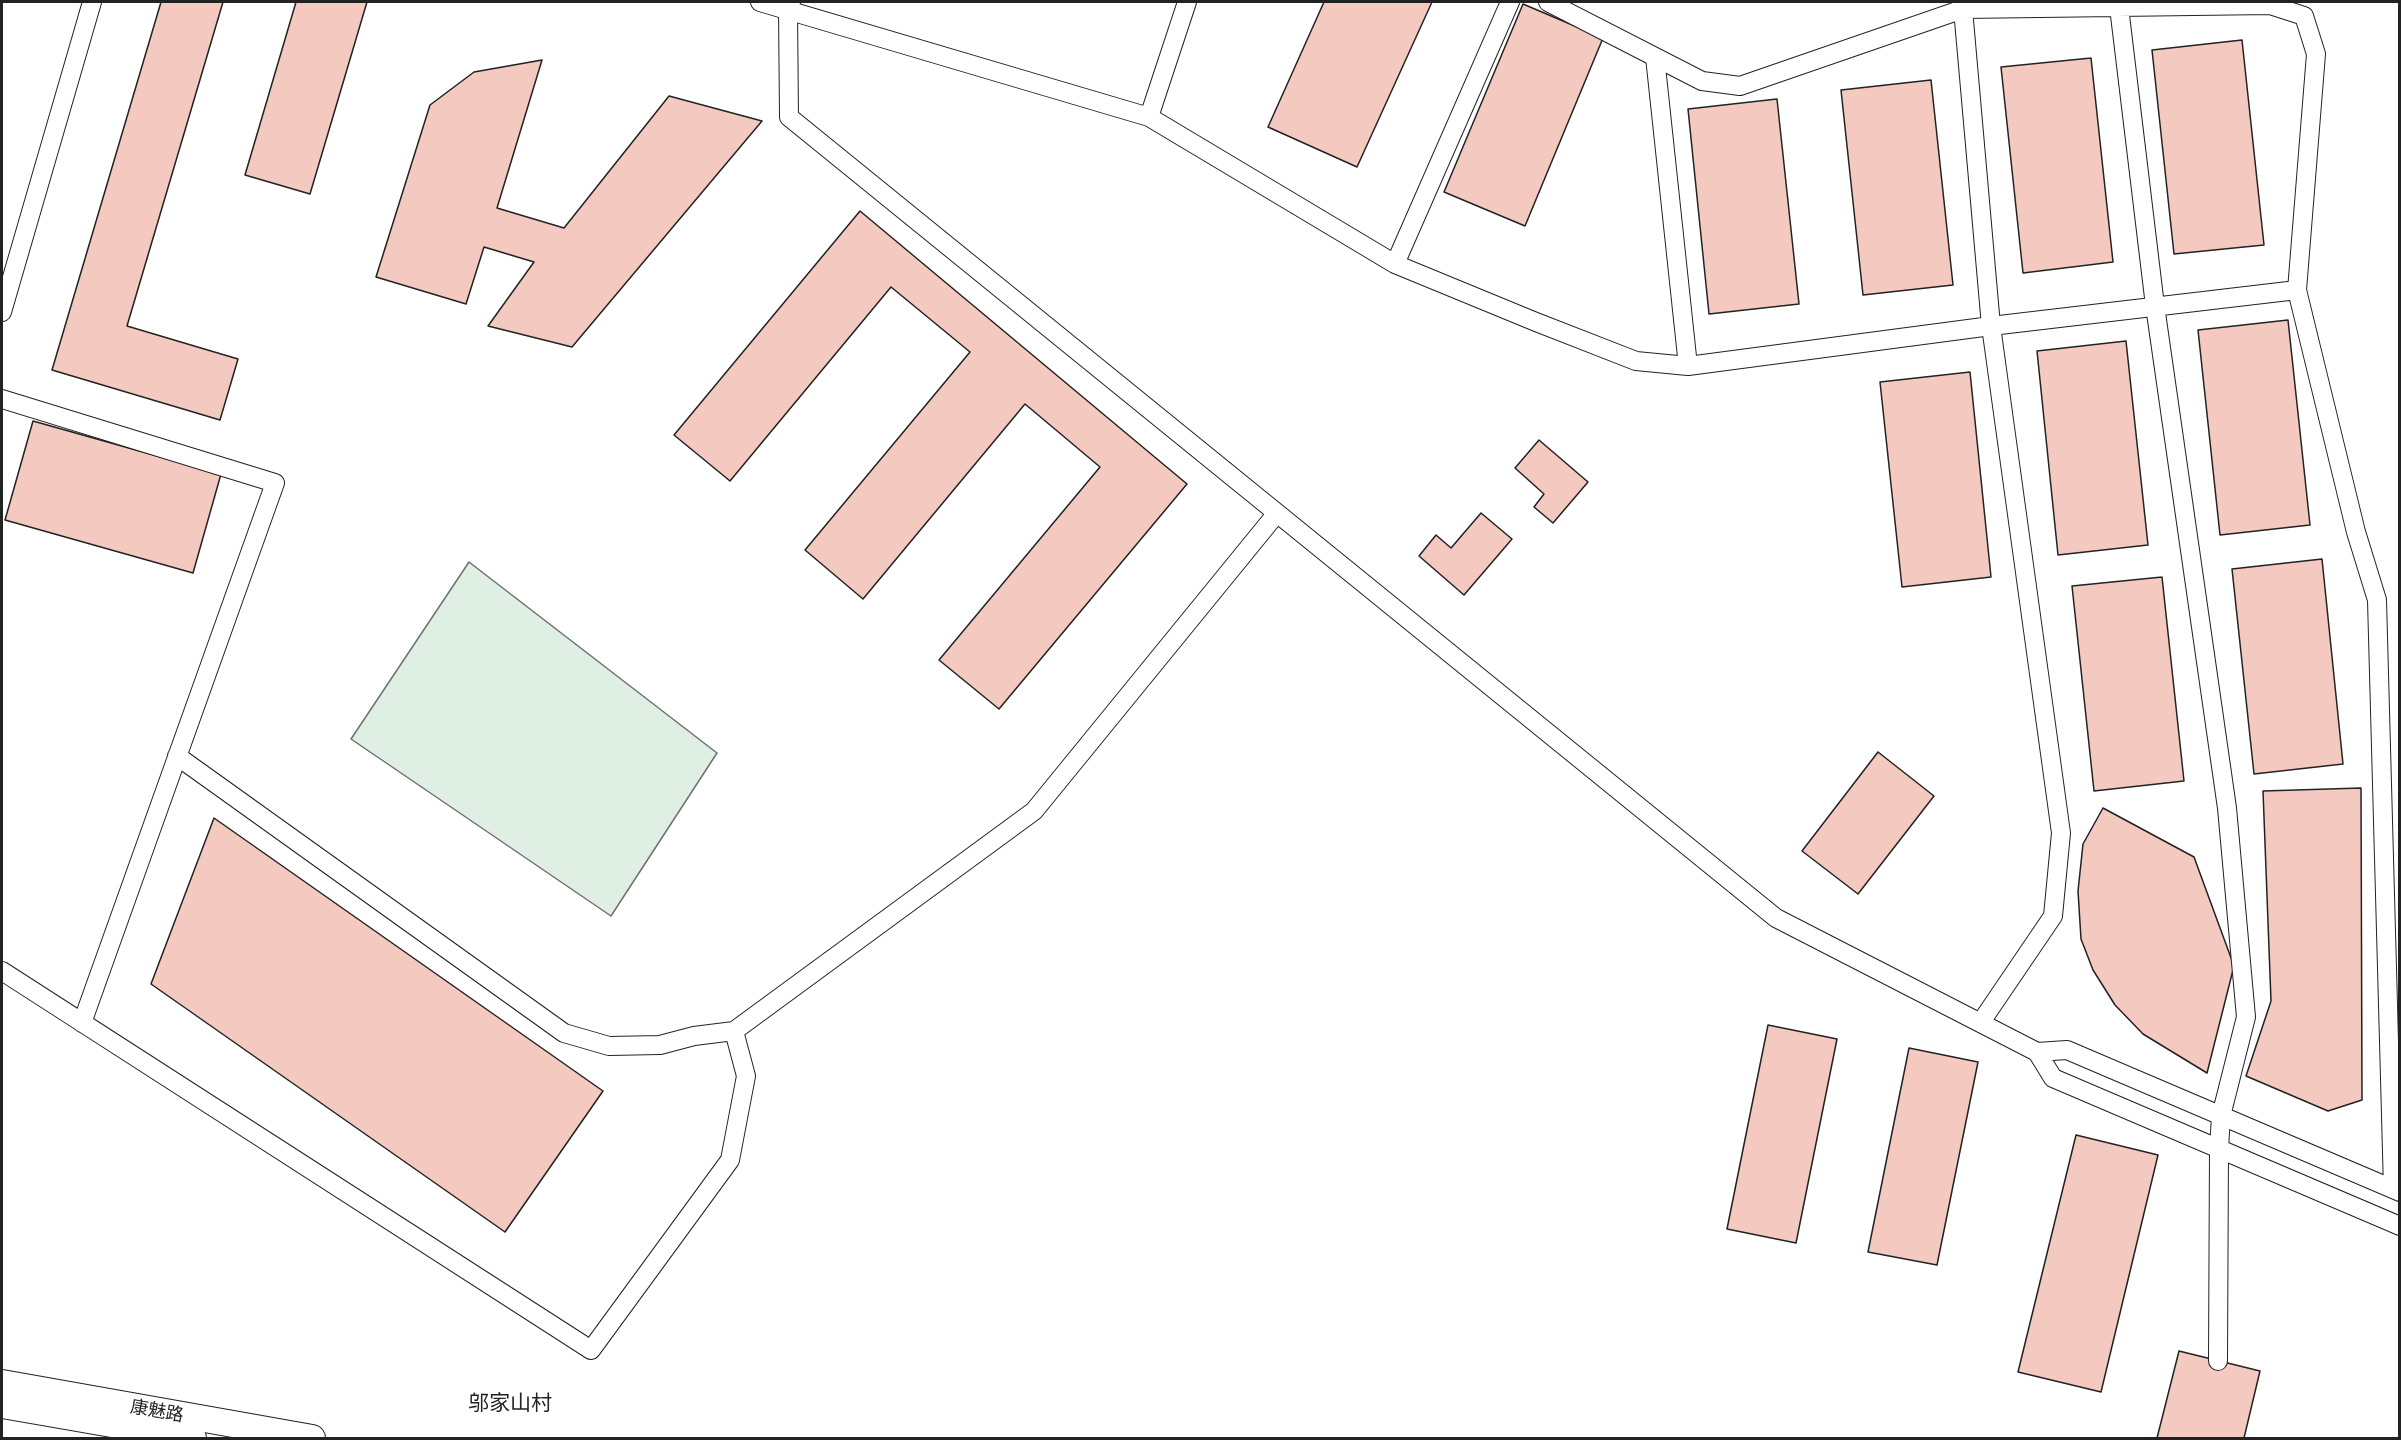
<!DOCTYPE html>
<html>
<head>
<meta charset="utf-8">
<style>
  body { margin:0 }
  #map { position:relative; width:2401px; height:1440px; overflow:hidden; background:#fff; font-family:"Golos Text",sans-serif }
  canvas { display:block }
  .frame { position:absolute; inset:0; border:3px solid #222; pointer-events:none }
</style>
</head>
<body>
<div id="map">
<canvas width="2401" height="1440"></canvas>
<div class="frame"></div>
</div>
<script>
const context = document.querySelector('canvas').getContext('2d');
context.lineJoin = 'round';
function fillPath(path, color) { context.fillStyle = color; context.fill(path, 'evenodd'); }
const shape = rows => new Path2D(rows.map(r => 'M' + r).join(''));
function strokePath(path, color, width, dash) { context.strokeStyle = color; context.lineWidth = width; context.lineCap = dash ? 'butt' : 'round'; context.setLineDash(dash || []); context.stroke(path); }
function drawText(font, color, halo, rows, align = 'center') {
  context.font = font + ' "Golos Text","Noto Sans SC",sans-serif'; context.lineWidth = 4.5; context.setLineDash([]); context.textBaseline = 'middle'; context.strokeStyle = halo; context.fillStyle = color; for (const [text, x, y, turn = 0] of rows) {
    context.save(); context.translate(x, y); context.rotate((+turn || 0) * Math.PI / 180); context.textAlign = isNaN(turn) ? turn : align; if (halo) context.strokeText(text, 0, 0); context.fillText(text, 0, 0); context.restore();
  }
}
const green = shape([
  [469,562,717,753,611,916,351,739,469,562]
]);
const building = shape([
  [161,2,223,2,127,326,238,359,220,420,52,370,161,2],
  [296,2,367,2,310,194,245,175,296,2],
  [1324,2,1432,2,1357,167,1268,127,1324,2],
  [1523,4,1603,38,1525,226,1444,192,1523,4],
  [2242,40,2264,245,2174,254,2152,50,2242,40],
  [2091,58,2113,262,2023,273,2001,67,2091,58],
  [542,60,497,208,564,228,669,96,762,121,572,347,488,326,534,262,484,247,466,304,376,277,430,105,474,72,542,60],
  [1931,80,1953,285,1863,295,1841,90,1931,80],
  [1777,99,1799,304,1709,314,1688,109,1777,99],
  [860,211,1187,484,999,709,939,660,1100,467,1025,404,863,599,805,550,970,352,891,287,730,481,674,435,860,211],
  [2288,320,2310,525,2220,535,2198,330,2288,320],
  [2126,341,2148,545,2058,555,2037,351,2126,341],
  [1970,372,1991,577,1902,587,1880,382,1970,372],
  [33,421,221,474,193,573,5,520,33,421],
  [1539,440,1588,482,1553,523,1534,507,1544,494,1515,468,1539,440],
  [1481,513,1512,539,1464,595,1419,556,1436,535,1451,548,1481,513],
  [2322,559,2343,764,2254,774,2232,569,2322,559],
  [2162,577,2184,781,2094,791,2072,586,2162,577],
  [1878,752,1934,796,1858,894,1802,851,1878,752],
  [2361,788,2362,1100,2328,1111,2246,1076,2271,1001,2263,791,2361,788],
  [2103,808,2194,857,2234,966,2207,1073,2143,1034,2115,1005,2093,970,2081,939,2078,891,2083,844,2103,808],
  [214,818,603,1091,505,1232,151,984,214,818],
  [1768,1025,1837,1039,1796,1243,1727,1229,1768,1025],
  [1909,1048,1978,1062,1937,1265,1868,1252,1909,1048],
  [2076,1135,2158,1155,2101,1392,2018,1372,2076,1135],
  [2179,1351,2260,1371,2244,1438,2157,1438,2179,1351]
]);
const minor = shape([
  [760,2,1149,117,1395,264,1536,322,1636,361,1688,366,1991,326,2297,290],
  [791,2,788,9,789,117,1776,918,2037,1052,2067,1050,2400,1192],
  [1548,2,1702,81,1740,86,1963,9,2270,5,2304,16,2316,54,2297,290,2356,532,2377,600,2393,1189],
  [2119,7,2155,306,2227,808,2246,1017,2221,1116,2219,1149,2218,1361],
  [1963,9,1991,326,2061,833,2053,916,1981,1022],
  [1655,57,1688,366],
  [1149,117,1187,2],
  [1395,264,1510,2],
  [2,312,92,2],
  [2,399,275,483,82,1023],
  [177,756,564,1033,609,1046,660,1045,694,1036,734,1031,1034,811,1277,513],
  [2,971,591,1350,730,1160,746,1076,734,1031],
  [2037,1052,2053,1078,2400,1226]
]);
const secondary = shape([
  [2,1383,312,1438],
  [2,1405,193,1438]
]);
const streetNames = [
  ["康魅路",157,1411,10]
];
const quarterNames = [
  ["邬家山村",510,1403]
];
fillPath(green, '#e0efe3');
strokePath(green, '#6f6f6f', 1.5);
fillPath(building, '#f3c9c0');
strokePath(building, '#222', 1.5);
strokePath(minor, '#222', 20);
strokePath(secondary, '#222', 28);
strokePath(minor, '#fff', 18);
strokePath(secondary, '#fff', 26);
drawText('18px', '#222', '#fff', streetNames);
drawText('21px', '#222', '#fff', quarterNames);
</script>
</body>
</html>
